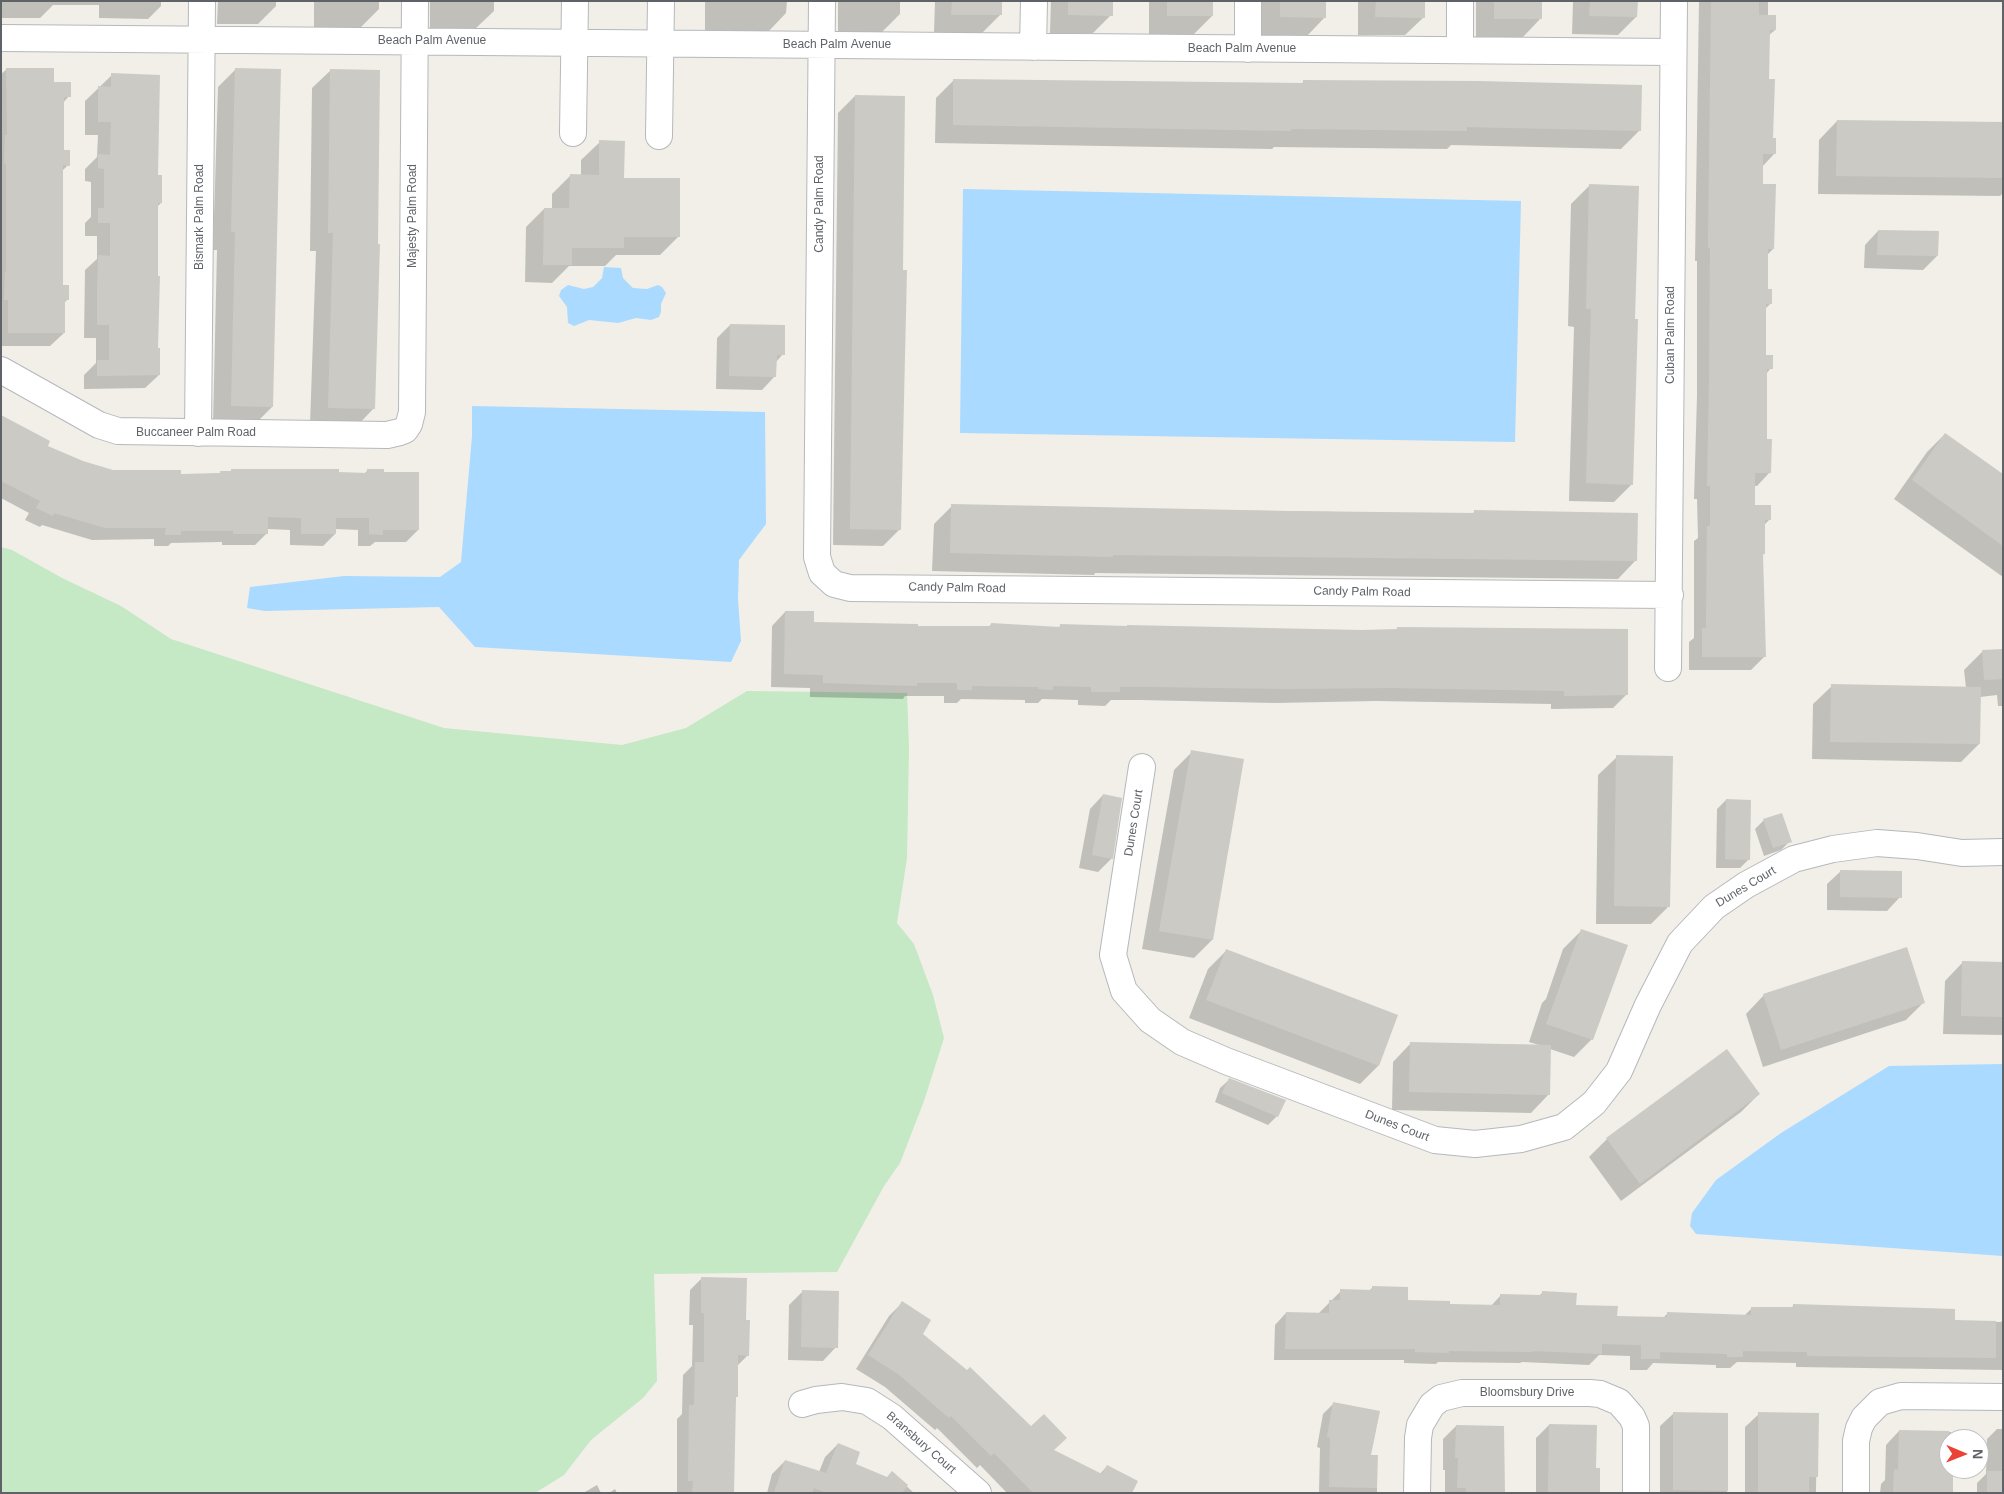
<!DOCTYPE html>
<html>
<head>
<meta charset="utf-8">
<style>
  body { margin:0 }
  #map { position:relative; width:2004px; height:1494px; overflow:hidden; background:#f1efe8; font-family:Arial,sans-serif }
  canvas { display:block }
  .frame { position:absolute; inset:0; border:2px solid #5f6368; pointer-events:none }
  .north { position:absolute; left:1939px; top:1429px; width:50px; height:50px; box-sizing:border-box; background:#fff; border:1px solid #bfc1c3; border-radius:50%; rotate:91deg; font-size:14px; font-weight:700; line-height:20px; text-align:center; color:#5f6368 }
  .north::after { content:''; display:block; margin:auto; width:18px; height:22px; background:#ea4335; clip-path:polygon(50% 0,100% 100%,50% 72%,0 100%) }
</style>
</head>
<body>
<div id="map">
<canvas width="2004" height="1494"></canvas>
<div class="frame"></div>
<div class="north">N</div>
</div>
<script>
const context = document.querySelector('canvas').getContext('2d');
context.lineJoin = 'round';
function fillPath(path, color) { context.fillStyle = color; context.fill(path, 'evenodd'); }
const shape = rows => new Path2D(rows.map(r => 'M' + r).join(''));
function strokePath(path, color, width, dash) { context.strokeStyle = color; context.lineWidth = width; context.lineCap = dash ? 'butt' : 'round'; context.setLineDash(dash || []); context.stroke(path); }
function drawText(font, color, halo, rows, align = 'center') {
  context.font = font + ' Arial,sans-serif'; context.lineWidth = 4; context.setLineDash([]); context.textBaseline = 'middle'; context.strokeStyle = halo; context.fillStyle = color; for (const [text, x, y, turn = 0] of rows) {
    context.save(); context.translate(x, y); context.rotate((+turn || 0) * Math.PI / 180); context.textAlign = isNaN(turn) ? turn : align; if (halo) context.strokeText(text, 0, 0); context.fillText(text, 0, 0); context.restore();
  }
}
const green = shape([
  [1,547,12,550,62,578,121,606,171,639,444,728,622,745,686,728,747,691,907,693,909,748,907,858,897,923,914,944,933,995,944,1038,924,1101,900,1163,884,1186,837,1272,654,1274,657,1381,643,1398,591,1440,564,1475,535,1493,1,1493]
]);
const water = shape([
  [963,189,1521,201,1515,442,960,433],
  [604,267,621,268,623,278,633,288,647,289,658,285,662,287,666,293,661,304,661,312,659,317,651,320,636,318,618,323,589,320,574,326,568,323,567,307,559,296,561,290,568,285,584,289,593,287,602,278],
  [472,406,765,412,766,524,739,560,738,599,741,641,731,662,475,647,439,607,265,611,247,608,250,587,344,576,440,577,461,562,472,436],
  [2003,1064,2003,1256,1696,1234,1690,1226,1692,1213,1716,1180,1781,1133,1889,1066]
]);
const shadow = shape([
  [1,1,161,1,161,6,148,19,99,18,99,5,53,5,40,18,1,18],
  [218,1,276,1,276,6,258,24,217,24],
  [314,1,379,1,379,9,361,27,314,27],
  [430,1,494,1,494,11,475,29,430,28],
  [705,1,787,1,786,13,768,32,705,30],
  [838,1,900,1,900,14,882,32,838,32],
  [935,1,1000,1,1000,15,982,33,934,33],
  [1051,1,1112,1,1111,15,1093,33,1050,33],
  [1149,1,1212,1,1212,16,1194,34,1149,34],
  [1262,1,1325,1,1325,17,1307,36,1262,35],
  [1358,1,1424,1,1424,17,1405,35,1358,35],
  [1476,1,1541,1,1541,18,1523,37,1476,37],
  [1573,1,1636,1,1636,17,1618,35,1572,34],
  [1699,1,1768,1,1768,17,1775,30,1768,36,1768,81,1771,139,1775,153,1762,167,1761,185,1773,249,1766,256,1767,290,1771,303,1764,310,1765,356,1771,368,1766,374,1766,440,1770,472,1757,486,1753,486,1754,506,1770,519,1764,525,1764,554,1762,555,1764,657,1751,670,1689,670,1689,642,1694,638,1694,541,1698,538,1697,499,1694,499,1697,396,1697,261,1695,261],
  [7,69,53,84,69,96,63,103,62,151,68,165,62,171,62,286,68,299,64,303,64,333,50,346,1,346,1,74],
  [236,69,272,407,254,425,213,424,217,250,213,250,218,87],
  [331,70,374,408,356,427,310,425,316,251,310,251,312,88],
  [112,75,157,176,161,203,157,207,156,349,159,375,145,388,84,389,84,375,96,363,96,338,84,338,85,270,97,259,97,236,85,236,85,223,91,217,91,182,85,181,85,169,97,157,98,135,85,135,85,101],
  [954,80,1301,84,1303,82,1640,130,1621,149,1451,145,1447,149,1274,147,1272,149,935,143,936,98],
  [855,96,900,529,883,546,833,545,838,113],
  [1837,121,2003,124,2003,193,2000,196,1818,194,1819,140],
  [600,142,623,179,678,237,660,255,616,255,605,266,569,266,552,283,525,282,526,227,544,209,552,209,552,194,570,176,581,176,581,160],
  [1589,186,1634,320,1632,484,1614,502,1569,501,1574,327,1568,326,1571,204],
  [1878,231,1937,256,1923,270,1864,268,1865,245],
  [730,325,783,354,775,363,775,376,762,390,716,389,717,338],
  [1,416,46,447,82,462,113,471,180,475,229,473,232,470,364,474,367,471,418,530,406,542,375,542,370,546,358,546,358,530,335,529,335,534,323,546,290,545,290,530,267,529,267,533,255,545,222,545,222,542,171,543,168,546,154,546,154,539,92,540,42,525,40,527,25,520,29,513,1,498],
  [1945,434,2003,475,2003,577,1894,499,1927,452],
  [952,506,1472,514,1475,511,1636,560,1618,579,1095,573,1094,575,932,571,934,524],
  [785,612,812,623,917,627,989,627,991,624,1058,628,1060,626,1362,631,1396,630,1397,628,1626,695,1613,708,1551,709,1551,704,1376,701,1274,703,1140,700,1111,700,1105,706,1078,705,1078,700,1042,699,1038,703,1025,703,1025,700,961,699,957,703,944,703,944,696,905,696,903,699,810,697,810,688,771,687,772,626],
  [2003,650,2003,706,1998,706,1997,695,1980,697,1979,744,1961,762,1812,759,1813,704,1832,686,1966,688,1964,670,1983,651],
  [1192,752,1212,940,1194,958,1142,949,1174,770],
  [1617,757,1669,906,1651,924,1596,924,1598,775],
  [1103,795,1112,858,1098,872,1079,868,1090,809],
  [1726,800,1749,859,1740,868,1716,868,1717,809],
  [1764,820,1790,841,1781,850,1764,856,1755,829],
  [1841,871,1900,897,1887,911,1827,910,1827,884],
  [1581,931,1592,1039,1574,1057,1550,1049,1549,1094,1531,1113,1392,1110,1393,1062,1411,1043,1539,1045,1529,1042,1542,1003,1546,999,1563,949],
  [1226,951,1397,1016,1378,1066,1360,1084,1189,1018,1208,969],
  [1963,962,2003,963,2003,1035,1943,1034,1945,981],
  [1764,995,1924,1002,1906,1020,1763,1067,1746,1014],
  [1229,1080,1277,1116,1268,1125,1215,1102,1220,1088],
  [1759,1094,1741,1112,1621,1201,1589,1157,1607,1139],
  [702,1278,745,1321,748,1355,737,1366,733,1447,734,1493,677,1493,677,1419,682,1414,683,1375,692,1366,693,1325,689,1325,690,1290],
  [1372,1288,1406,1301,1448,1305,1491,1306,1501,1295,1539,1296,1543,1292,1575,1306,1616,1317,1663,1318,1668,1313,1744,1316,1752,1308,1790,1309,1794,1305,1954,1322,2001,1322,2003,1320,2003,1370,1796,1367,1796,1363,1737,1362,1730,1368,1716,1368,1716,1365,1653,1363,1647,1370,1630,1370,1630,1356,1599,1355,1589,1365,1522,1362,1520,1363,1438,1362,1436,1364,1404,1363,1404,1360,1274,1360,1275,1325,1286,1313,1318,1314,1341,1291,1369,1291],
  [803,1291,836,1347,823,1361,788,1360,789,1305],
  [902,1303,921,1334,1053,1450,1100,1474,1107,1466,1131,1493,1007,1493,980,1465,977,1468,937,1428,935,1430,885,1387,856,1369,889,1316],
  [1334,1403,1369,1456,1377,1457,1377,1493,1319,1493,1320,1448,1317,1447,1323,1414],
  [1674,1413,1727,1414,1727,1493,1660,1493,1660,1426],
  [1759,1414,1817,1415,1816,1493,1745,1493,1745,1427],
  [1549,1425,1599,1493,1536,1493,1536,1438],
  [1456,1426,1503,1493,1445,1493,1445,1470,1443,1470,1443,1439],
  [1997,1429,2003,1429,2003,1493,1977,1493,1977,1483,1986,1474,1987,1439],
  [1899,1431,1951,1432,1949,1469,1951,1469,1951,1493,1880,1493,1881,1484,1885,1480,1886,1445],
  [838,1444,854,1465,887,1478,892,1473,914,1493,767,1493,772,1474,785,1461,819,1472,825,1457],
  [597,1485,601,1493,584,1493,585,1492],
  [615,1489,617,1493,609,1493]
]);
const building = shape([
  [952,1,1002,1,1002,15,951,15],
  [1068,1,1113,1,1113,16,1068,15],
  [1167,1,1213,1,1213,16,1167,16],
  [1280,1,1326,1,1326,18,1280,17],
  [1376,1,1425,1,1425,18,1375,17],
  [1494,1,1542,1,1542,19,1494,19],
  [1590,1,1638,1,1637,17,1589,16],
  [1711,2,1759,2,1759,15,1776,15,1776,30,1770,30,1769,79,1775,79,1773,138,1776,138,1776,154,1763,154,1763,184,1776,184,1774,249,1768,249,1768,289,1772,289,1772,304,1766,304,1766,355,1773,355,1773,369,1767,369,1767,439,1772,439,1771,473,1755,473,1755,505,1771,505,1771,520,1765,520,1765,554,1763,554,1766,657,1702,657,1702,628,1706,628,1707,526,1710,526,1710,486,1707,486,1709,382,1710,248,1708,248],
  [6,68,54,68,54,82,71,82,71,97,64,97,64,150,70,150,70,166,63,165,63,285,69,285,69,300,65,300,65,333,8,333,8,300,4,300,5,271,6,271,6,164,4,163,5,135,7,135],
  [235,68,281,69,273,407,231,406,235,232,231,232],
  [330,69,380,70,378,244,380,244,375,409,328,408,333,233,328,233],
  [111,73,160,75,158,175,162,175,162,203,158,203,158,276,160,276,158,348,160,348,160,375,97,376,97,360,109,360,109,325,97,325,97,291,98,255,110,256,110,223,98,223,98,208,104,208,104,169,98,168,98,154,110,155,111,122,98,122,98,86,111,87],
  [953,79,1303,83,1303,80,1478,81,1642,85,1641,131,1467,127,1467,131,1291,129,1291,131,953,125],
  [855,95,905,96,903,270,907,270,901,530,850,529],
  [1837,120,2003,122,2003,178,1836,176],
  [599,140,625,141,624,178,680,178,680,237,624,237,624,248,572,248,572,265,543,265,544,208,569,208,570,174,599,175],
  [1589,184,1639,186,1635,319,1638,319,1633,485,1586,483,1591,309,1586,309],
  [1878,230,1939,231,1938,256,1877,255],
  [730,324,785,325,785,355,777,355,776,377,729,376],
  [1,415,50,441,48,446,83,461,113,470,181,470,181,474,220,473,220,471,231,471,231,469,339,469,339,472,367,473,367,469,384,469,384,472,419,472,419,530,383,530,383,535,369,534,369,518,336,518,336,534,301,534,301,518,268,517,268,534,233,534,233,531,181,531,181,535,165,535,166,528,105,528,54,513,53,516,36,508,40,501,1,481],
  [1945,433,2003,474,2003,546,1912,480],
  [951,504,1289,511,1474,513,1474,510,1638,513,1637,561,1113,555,1113,557,950,553],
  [785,611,814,611,814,622,918,624,918,626,991,626,991,623,1060,627,1060,624,1127,626,1127,625,1362,630,1397,629,1397,627,1628,629,1628,695,1564,696,1564,691,1390,688,1288,689,1154,687,1120,687,1120,692,1091,692,1091,687,1053,686,1053,690,1038,689,1038,687,972,686,972,690,957,690,957,683,917,683,917,686,823,683,823,675,784,674],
  [2003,649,2003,679,1984,680,1982,650],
  [1831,684,1981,687,1980,744,1830,742],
  [1191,750,1244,759,1213,940,1159,931],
  [1616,755,1673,756,1670,907,1614,906],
  [1103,794,1122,798,1113,859,1092,855],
  [1726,799,1751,800,1750,860,1725,859],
  [1782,813,1792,842,1773,848,1763,819],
  [1840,870,1902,871,1902,898,1840,897],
  [1581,929,1628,945,1593,1040,1546,1024],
  [1907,947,1925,1003,1781,1050,1763,994],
  [1226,949,1398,1015,1379,1066,1206,1000],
  [1962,961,2003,962,2003,1017,1961,1016],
  [1410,1042,1551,1045,1550,1095,1409,1092],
  [1727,1049,1760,1094,1640,1184,1606,1138],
  [1229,1078,1286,1100,1278,1117,1222,1093],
  [701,1277,747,1278,746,1320,750,1320,749,1356,738,1355,738,1397,736,1397,734,1493,692,1493,693,1481,688,1481,689,1405,694,1405,695,1362,704,1362,704,1313,701,1313],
  [1372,1286,1408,1287,1408,1300,1450,1301,1450,1304,1500,1305,1500,1294,1542,1295,1542,1291,1577,1293,1576,1305,1618,1306,1617,1316,1667,1317,1667,1312,1751,1315,1751,1307,1793,1307,1793,1304,1955,1309,1955,1320,1996,1321,1996,1358,1807,1356,1807,1352,1743,1351,1743,1357,1727,1357,1727,1354,1660,1352,1660,1359,1641,1359,1641,1345,1602,1344,1602,1354,1533,1351,1533,1352,1449,1351,1449,1353,1415,1352,1415,1349,1285,1349,1286,1312,1329,1313,1329,1300,1340,1300,1340,1289,1372,1290],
  [802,1290,839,1291,838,1348,801,1347],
  [902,1301,931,1320,923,1334,967,1370,970,1367,1031,1426,1044,1414,1067,1438,1054,1450,1102,1474,1107,1465,1138,1481,1132,1493,1033,1493,994,1453,991,1456,951,1416,949,1418,898,1374,868,1355],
  [1333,1402,1380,1411,1371,1455,1378,1455,1377,1488,1329,1487,1330,1438,1327,1437],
  [1673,1412,1728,1413,1728,1491,1673,1490],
  [1758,1412,1819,1413,1818,1477,1809,1477,1809,1493,1758,1492],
  [1549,1424,1597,1425,1596,1468,1600,1468,1600,1493,1548,1493],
  [1456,1425,1504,1426,1505,1493,1466,1493,1466,1488,1457,1488,1458,1458,1455,1458],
  [1899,1430,1949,1431,1949,1470,1953,1471,1953,1493,1893,1493,1894,1469,1898,1470],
  [838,1443,860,1452,856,1464,887,1477,892,1471,908,1485,902,1493,826,1493,814,1488,812,1493,774,1493,785,1460,826,1473],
  [1987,1471,2003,1471,2003,1493,1987,1493]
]);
const minor = shape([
  [822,1,817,557,822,573,834,584,850,588,1670,595],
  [1,38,1673,52],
  [1033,47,1034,1],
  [1248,49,1248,1],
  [1460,50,1460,1],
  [573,133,575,1],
  [659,136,661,1],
  [1,370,99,425,118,431,387,435,400,432,405,430,409,424,412,412,415,1],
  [198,433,202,1],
  [1668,668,1674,1],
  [1142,767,1113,955,1124,991,1150,1020,1182,1042,1226,1061,1435,1140,1475,1144,1521,1139,1564,1127,1594,1103,1619,1071,1648,1005,1680,943,1714,907,1746,885,1794,859,1833,849,1877,843,1917,846,1962,853,2003,852],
  [802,1404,816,1400,842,1397,867,1401,892,1417,978,1493],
  [1417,1493,1418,1438,1420,1425,1432,1405,1441,1398,1462,1393,1590,1393,1600,1394,1619,1402,1632,1417,1636,1426,1636,1493],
  [1856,1493,1856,1441,1859,1428,1864,1418,1880,1402,1901,1396,2003,1397]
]);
const streetNames = [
  ["Beach Palm Avenue",432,41],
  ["Beach Palm Avenue",837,45],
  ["Beach Palm Avenue",1242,49],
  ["Candy Palm Road",820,204,-90],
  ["Majesty Palm Road",413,216,-90],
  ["Bismark Palm Road",200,217,-90],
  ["Cuban Palm Road",1671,335,-90],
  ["Buccaneer Palm Road",196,433],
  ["Candy Palm Road",957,588,1],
  ["Candy Palm Road",1362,592,1],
  ["Dunes Court",1134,823,-81],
  ["Dunes Court",1746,887,-31],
  ["Dunes Court",1397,1126,21],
  ["Bloomsbury Drive",1527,1393],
  ["Bransbury Court",921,1443,41]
];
fillPath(green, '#c5e8c5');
fillPath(water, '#aadaff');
fillPath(shadow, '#0003');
fillPath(building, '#cccac5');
strokePath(minor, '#b5b8bc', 28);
strokePath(minor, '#fff', 26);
drawText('12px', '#5f6368', '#fff', streetNames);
</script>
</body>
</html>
